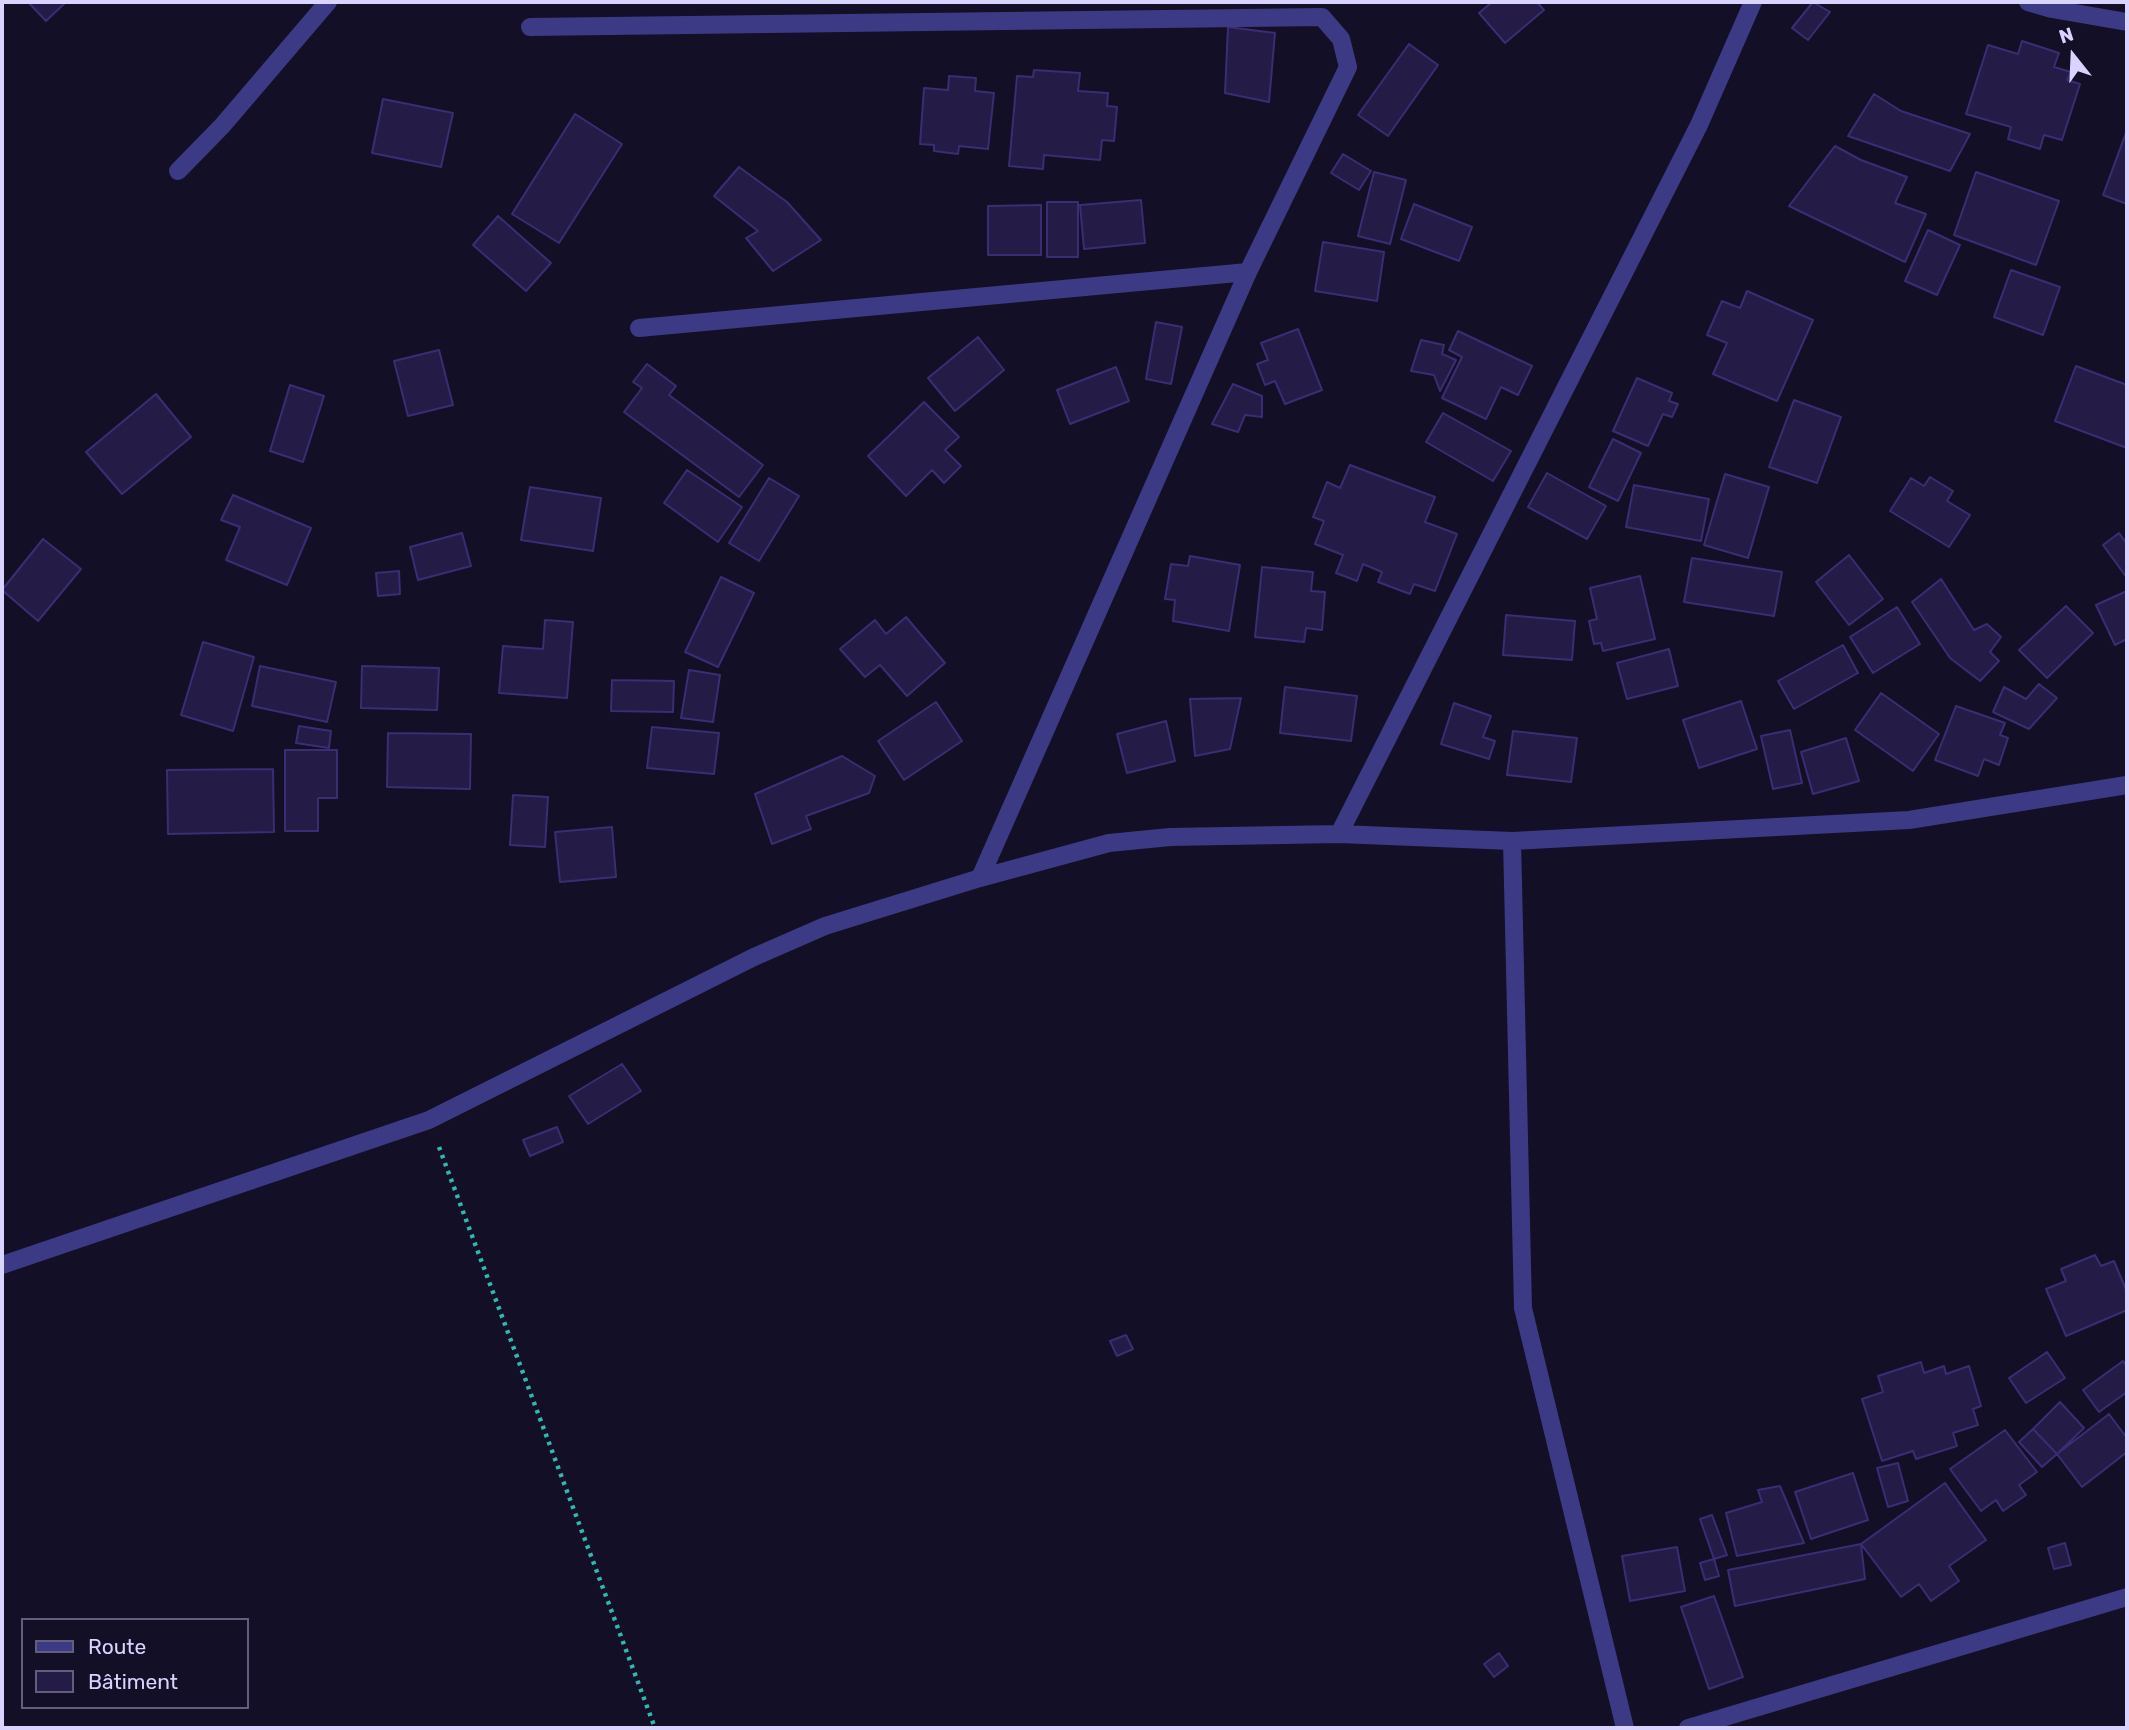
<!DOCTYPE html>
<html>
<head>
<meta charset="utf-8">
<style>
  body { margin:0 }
  #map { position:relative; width:2129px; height:1730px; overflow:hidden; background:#130f26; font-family:Rubik,sans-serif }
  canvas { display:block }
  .frame { position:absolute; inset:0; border:4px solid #d9d4ff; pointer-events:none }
  .legend { position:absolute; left:21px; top:1618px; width:228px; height:91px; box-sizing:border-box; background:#130f26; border:2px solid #625e7d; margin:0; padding:9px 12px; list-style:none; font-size:21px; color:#d9d4ff }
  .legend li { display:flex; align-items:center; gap:14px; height:35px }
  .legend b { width:35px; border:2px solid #625e7d }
  .north { position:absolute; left:2038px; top:21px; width:70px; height:70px; -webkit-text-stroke:5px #130f26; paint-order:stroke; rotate:342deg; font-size:19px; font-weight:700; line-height:28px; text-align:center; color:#d9d4ff }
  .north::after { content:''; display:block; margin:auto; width:24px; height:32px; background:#d9d4ff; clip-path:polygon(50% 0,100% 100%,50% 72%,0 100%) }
</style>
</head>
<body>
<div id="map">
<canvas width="2129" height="1730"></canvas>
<div class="frame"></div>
<ul class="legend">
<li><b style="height:9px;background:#3d3a85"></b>Route</li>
<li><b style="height:19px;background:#241b47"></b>Bâtiment</li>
</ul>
<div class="north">N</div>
</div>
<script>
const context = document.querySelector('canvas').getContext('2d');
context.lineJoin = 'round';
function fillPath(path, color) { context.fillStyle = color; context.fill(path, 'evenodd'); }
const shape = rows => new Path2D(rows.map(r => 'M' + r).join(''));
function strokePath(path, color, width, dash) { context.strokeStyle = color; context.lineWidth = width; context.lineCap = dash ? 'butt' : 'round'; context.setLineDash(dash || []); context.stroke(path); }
const building = shape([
  [28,2,66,2,46,21,28,2],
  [1492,2,1537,2,1544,10,1505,43,1479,13,1492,2],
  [1813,2,1830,12,1808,40,1792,28,1813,2],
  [1228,27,1275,33,1269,102,1225,93,1228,27],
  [2022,41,2059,53,2054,67,2071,72,2067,80,2080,84,2062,140,2044,135,2040,149,2008,139,2011,127,1966,114,1988,45,2018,54,2022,41],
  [1409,44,1438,65,1388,136,1358,115,1409,44],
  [1034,70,1080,73,1078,91,1108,93,1107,106,1117,107,1114,141,1102,140,1100,160,1044,155,1043,169,1009,166,1017,76,1033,77,1034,70],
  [949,76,976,78,975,91,994,93,988,149,959,146,958,154,934,151,934,145,920,144,924,88,948,90,949,76],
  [1874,94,1901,111,1970,134,1950,171,1848,136,1874,94],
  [383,99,453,113,441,167,372,153,383,99],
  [575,114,622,144,559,243,512,214,575,114],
  [2127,130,2127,204,2103,195,2127,130],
  [1835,146,1861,160,1907,177,1895,203,1926,214,1905,262,1789,206,1835,146],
  [1343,154,1371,171,1359,190,1331,173,1343,154],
  [739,167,787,202,821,240,773,271,746,238,758,231,714,196,739,167],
  [1374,172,1406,180,1390,244,1358,236,1374,172],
  [1976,172,2059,201,2036,265,1954,235,1976,172],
  [1141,200,1145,243,1084,249,1080,205,1141,200],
  [1047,202,1078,202,1078,257,1047,257,1047,202],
  [1414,204,1472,227,1459,261,1401,239,1414,204],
  [1041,205,1041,255,988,255,988,206,1041,205],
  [498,216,551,263,526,291,473,245,498,216],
  [1928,230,1960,245,1937,295,1905,281,1928,230],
  [1323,242,1384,252,1377,301,1315,291,1323,242],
  [2011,270,2060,287,2043,335,1994,317,2011,270],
  [1747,291,1813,320,1777,401,1713,374,1727,343,1707,335,1722,301,1740,308,1747,291],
  [1156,322,1182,327,1171,384,1146,379,1156,322],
  [1298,329,1322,390,1285,404,1275,381,1265,385,1257,364,1268,360,1261,343,1298,329],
  [1458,331,1532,366,1518,395,1501,387,1486,419,1442,398,1462,357,1449,350,1458,331],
  [978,337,1004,370,955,411,928,378,978,337],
  [1421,340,1444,345,1442,354,1456,360,1440,391,1434,375,1411,371,1421,340],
  [439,350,453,405,408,416,394,361,439,350],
  [647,364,676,386,669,395,763,465,739,497,624,412,642,388,633,382,647,364],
  [2076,366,2127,385,2127,448,2055,421,2076,366],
  [1116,367,1129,401,1070,424,1057,390,1116,367],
  [1637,378,1672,393,1669,401,1678,404,1672,417,1663,414,1648,446,1613,431,1637,378],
  [1233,384,1262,396,1262,417,1245,415,1238,432,1212,424,1233,384],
  [290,385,324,396,303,462,270,451,290,385],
  [156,394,191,437,122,494,86,452,156,394],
  [1794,400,1841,417,1817,483,1769,467,1794,400],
  [924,402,959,437,945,450,961,466,944,483,932,470,906,496,868,456,924,402],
  [1443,413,1511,451,1493,481,1426,442,1443,413],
  [1613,439,1641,453,1618,501,1589,487,1613,439],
  [1350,465,1435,497,1425,522,1457,534,1435,591,1414,584,1410,594,1378,582,1382,572,1363,564,1357,581,1336,573,1343,555,1315,544,1324,521,1313,517,1327,482,1340,488,1350,465],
  [687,470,742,507,718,542,664,503,687,470],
  [1547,473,1606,506,1587,539,1528,507,1547,473],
  [1725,474,1769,487,1748,558,1704,545,1725,474],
  [1930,477,1953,491,1947,501,1970,515,1949,547,1890,511,1911,478,1924,486,1930,477],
  [769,478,799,496,759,561,729,543,769,478],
  [1634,485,1709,499,1701,541,1626,527,1634,485],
  [530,487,601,498,593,551,521,540,530,487],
  [233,495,311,528,287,585,226,560,240,527,221,520,233,495],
  [462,533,471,566,418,580,410,547,462,533],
  [2119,533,2127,544,2127,578,2103,545,2119,533],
  [43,539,81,569,38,621,2,590,43,539],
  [1849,555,1883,599,1849,625,1816,582,1849,555],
  [1190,556,1240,565,1229,631,1173,621,1175,600,1165,599,1171,564,1188,566,1190,556],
  [1692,558,1782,572,1774,616,1684,602,1692,558],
  [1262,567,1313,572,1311,591,1325,592,1322,630,1306,628,1304,642,1255,637,1262,567],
  [399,571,400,594,378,596,376,573,399,571],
  [1640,576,1655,639,1603,651,1601,643,1594,644,1589,621,1597,619,1590,588,1640,576],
  [721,577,754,593,718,667,685,652,721,577],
  [1941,579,1974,630,1987,624,2001,637,1990,652,1999,661,1980,681,1950,658,1912,602,1941,579],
  [2127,591,2127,639,2115,645,2096,605,2127,591],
  [2066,606,2093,633,2047,678,2019,650,2066,606],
  [1897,607,1920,644,1873,673,1850,637,1897,607],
  [1506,615,1575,621,1572,660,1503,655,1506,615],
  [906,617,945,663,907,696,880,665,865,677,840,649,875,620,886,634,906,617],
  [545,620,573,622,567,698,499,693,503,646,543,649,545,620],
  [203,642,254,657,233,731,181,715,203,642],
  [1843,645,1858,673,1794,709,1778,681,1843,645],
  [1669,649,1678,686,1627,699,1617,663,1669,649],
  [260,666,336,682,327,722,252,706,260,666],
  [362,666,439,668,437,710,361,708,362,666],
  [689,670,720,675,713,722,681,718,689,670],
  [612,680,674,681,673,712,611,711,612,680],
  [2039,684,2057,698,2029,729,1993,712,2004,687,2026,699,2039,684],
  [1285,687,1357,696,1351,741,1280,733,1285,687],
  [1881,693,1939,734,1913,771,1855,730,1881,693],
  [1241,698,1230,749,1195,756,1190,699,1241,698],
  [1741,701,1757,749,1699,768,1683,720,1741,701],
  [936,702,962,741,904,780,878,741,936,702],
  [1454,703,1491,716,1483,737,1495,741,1489,759,1441,744,1454,703],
  [1956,706,2005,723,2000,735,2008,738,1999,765,1984,759,1978,776,1935,760,1956,706],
  [1166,721,1175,761,1127,773,1117,734,1166,721],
  [299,726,331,731,329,748,296,743,299,726],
  [652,727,719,733,714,774,647,768,652,727],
  [1790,730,1802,783,1773,789,1761,736,1790,730],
  [1513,731,1577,738,1571,782,1507,775,1513,731],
  [388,733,471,734,470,789,387,787,388,733],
  [1846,738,1859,781,1813,794,1801,752,1846,738],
  [285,750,337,750,337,798,318,798,318,831,285,831,285,750],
  [842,756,875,776,869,793,806,816,811,829,772,844,755,794,842,756],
  [273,769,274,832,168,834,167,770,273,769],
  [513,795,548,797,545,847,510,845,513,795],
  [612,827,616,877,560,882,555,832,612,827],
  [622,1064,641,1091,588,1124,569,1096,622,1064],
  [557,1127,563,1142,530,1156,523,1140,557,1127],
  [2095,1255,2101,1266,2114,1261,2127,1292,2127,1310,2066,1336,2046,1289,2066,1281,2061,1269,2095,1255],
  [1126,1335,1133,1349,1117,1356,1110,1341,1126,1335],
  [2047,1352,2065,1378,2026,1403,2009,1378,2047,1352],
  [2123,1361,2127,1367,2127,1392,2099,1412,2083,1390,2123,1361],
  [1921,1362,1924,1373,1944,1366,1946,1374,1969,1366,1981,1406,1973,1409,1978,1425,1953,1433,1957,1446,1916,1459,1913,1451,1882,1461,1862,1399,1883,1392,1878,1376,1921,1362],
  [2060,1402,2084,1428,2057,1454,2033,1429,2060,1402],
  [2109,1414,2127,1438,2127,1452,2082,1487,2057,1454,2109,1414],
  [2033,1429,2057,1454,2042,1467,2019,1442,2033,1429],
  [2005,1430,2037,1472,2019,1485,2026,1495,2003,1511,1996,1500,1981,1511,1950,1469,2005,1430],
  [1898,1463,1908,1501,1888,1507,1877,1468,1898,1463],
  [1853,1473,1868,1520,1811,1539,1795,1492,1853,1473],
  [1945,1483,1986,1540,1949,1566,1959,1581,1931,1601,1919,1584,1901,1597,1861,1544,1945,1483],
  [1780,1486,1804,1543,1737,1556,1726,1513,1762,1502,1758,1490,1780,1486],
  [1712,1515,1727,1555,1714,1559,1700,1519,1712,1515],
  [2065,1543,2071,1565,2054,1569,2048,1548,2065,1543],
  [1861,1544,1865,1579,1735,1606,1728,1570,1861,1544],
  [1677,1547,1685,1591,1630,1601,1622,1556,1677,1547],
  [1714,1559,1719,1576,1705,1580,1700,1563,1714,1559],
  [1714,1596,1743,1677,1709,1689,1681,1607,1714,1596],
  [1499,1653,1508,1666,1494,1677,1484,1664,1499,1653]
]);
const path = shape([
  [439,1147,655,1728]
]);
const minor = shape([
  [2028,2,2052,9,2127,22],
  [530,27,1322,17,1341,39,1348,67,1248,272,980,878],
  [178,171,222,126,328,2],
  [639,328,1248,272],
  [1339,834,1699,125,1753,2],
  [1512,841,1523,1308,1625,1728],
  [2,1265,429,1120,754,957,825,926,980,878,1109,843,1170,837,1339,834,1512,841,1909,820,2127,785],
  [1688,1728,2127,1597]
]);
fillPath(building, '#241b47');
strokePath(building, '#3b2d73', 2);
strokePath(path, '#2fb8b0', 4.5, [3.5, 5]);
strokePath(minor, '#3d3a85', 18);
</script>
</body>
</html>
